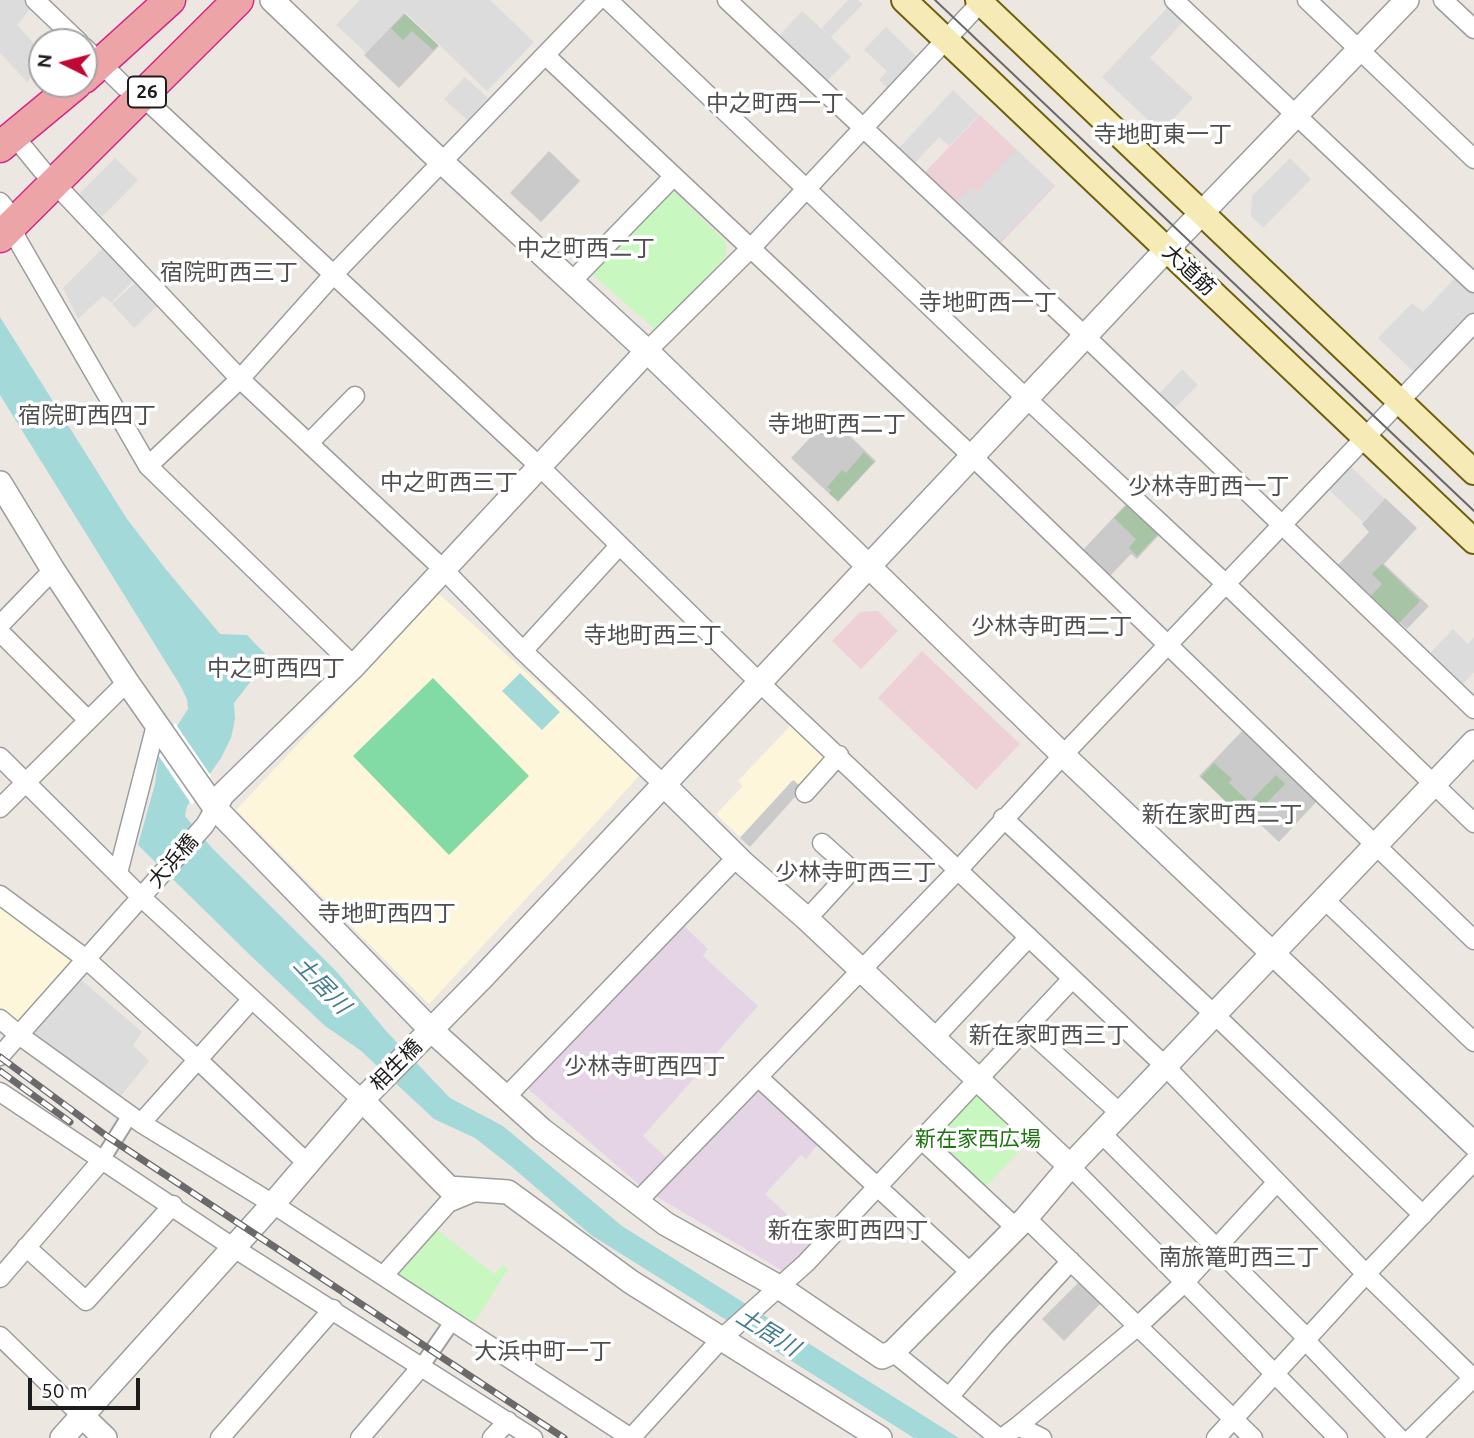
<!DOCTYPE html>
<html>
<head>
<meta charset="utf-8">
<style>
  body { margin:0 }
  #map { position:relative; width:1474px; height:1438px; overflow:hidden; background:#ede7e2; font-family:Ubuntu,sans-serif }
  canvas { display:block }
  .north { position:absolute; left:28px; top:28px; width:70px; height:70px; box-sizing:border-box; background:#fff; border:2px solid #a4a4a4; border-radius:50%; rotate:276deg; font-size:19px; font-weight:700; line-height:28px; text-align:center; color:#1c1c1c }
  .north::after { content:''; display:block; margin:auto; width:24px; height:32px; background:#c00832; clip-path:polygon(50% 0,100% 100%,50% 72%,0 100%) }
  .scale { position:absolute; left:28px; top:1378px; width:112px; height:32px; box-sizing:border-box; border:4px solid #1c1c1c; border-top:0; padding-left:9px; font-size:21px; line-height:24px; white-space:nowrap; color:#1c1c1c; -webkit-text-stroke:5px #fff; paint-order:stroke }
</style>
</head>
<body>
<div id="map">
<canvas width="1474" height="1438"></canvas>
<div class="north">N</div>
<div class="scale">50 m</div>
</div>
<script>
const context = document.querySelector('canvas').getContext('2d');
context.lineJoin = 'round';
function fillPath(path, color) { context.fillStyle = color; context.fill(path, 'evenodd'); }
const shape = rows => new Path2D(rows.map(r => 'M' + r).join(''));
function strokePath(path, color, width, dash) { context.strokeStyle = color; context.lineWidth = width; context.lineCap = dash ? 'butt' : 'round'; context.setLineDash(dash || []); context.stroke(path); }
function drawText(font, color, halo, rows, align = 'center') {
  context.font = font + ' Ubuntu,"Noto Sans JP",sans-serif'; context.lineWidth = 7; context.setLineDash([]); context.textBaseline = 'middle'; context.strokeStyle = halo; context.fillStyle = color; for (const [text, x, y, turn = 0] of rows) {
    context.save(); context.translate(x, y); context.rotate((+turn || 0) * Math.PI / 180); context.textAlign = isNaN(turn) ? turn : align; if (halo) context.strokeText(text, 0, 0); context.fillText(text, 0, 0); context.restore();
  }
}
const commercial = shape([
  [980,115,1055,186,1000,244,925,172],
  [878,611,898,631,861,669,832,641,860,612],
  [922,651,1020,744,976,790,878,698]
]);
const industrial = shape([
  [682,924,708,949,703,956,758,1006,643,1136,668,1159,643,1188,527,1088],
  [756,1087,761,1087,820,1141,806,1159,801,1155,765,1194,816,1241,783,1271,652,1194]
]);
const education = shape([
  [439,594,640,775,429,1004,236,810],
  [794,722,830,757,801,787,793,780,740,837,716,814,743,786,738,781],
  [0,902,72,954,74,962,23,1020,15,1021,0,1009]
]);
const religious = shape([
  [404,13,439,46,399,88,364,55],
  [549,151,580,181,541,222,510,193],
  [830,417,876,461,838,502,791,458],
  [1385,498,1417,528,1384,564,1429,606,1407,629,1338,565,1369,532,1362,524],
  [1127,503,1160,534,1137,559,1131,554,1109,577,1082,551],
  [1244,729,1318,800,1279,842,1248,813,1242,818,1199,776],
  [793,780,803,788,750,847,740,838],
  [1080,1281,1102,1302,1064,1341,1042,1319]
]);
const cemetery = shape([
  [405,14,438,45,433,50,412,31,403,40,391,28],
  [864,452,874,462,838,501,829,493,831,490,827,487,842,470,846,473],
  [1128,504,1159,533,1137,556,1129,548,1136,539,1114,518],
  [1382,564,1420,601,1399,623,1371,596,1382,584,1372,574],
  [1214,763,1232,779,1229,783,1247,800,1241,807,1246,812,1242,817,1201,777],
  [1276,775,1285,784,1253,817,1244,808]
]);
const park = shape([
  [668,193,676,193,726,242,726,256,656,330,594,276,593,270],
  [980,1094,1029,1141,984,1188,952,1161,934,1135,971,1097],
  [436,1229,494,1274,503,1265,508,1269,472,1326,398,1279,397,1273]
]);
const pitch = shape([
  [433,678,529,776,449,855,353,756]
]);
const parking = shape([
  [0,0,23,0,31,8,17,25,42,52,42,66,27,82,0,53],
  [360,0,490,0,534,42,487,91,405,12,366,53,336,25],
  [848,0,858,0,863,4,831,37,851,57,826,82,778,37,802,11,827,34,822,28],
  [1168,7,1184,21,1150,58,1193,98,1161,132,1102,77],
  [886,27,917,57,887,88,879,80,887,71,864,50],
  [465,77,488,98,467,120,444,99],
  [953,90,979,115,949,146,939,137,915,163,899,148],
  [1016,149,1054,185,999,243,956,202,971,186,977,191],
  [115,158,138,180,102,217,79,194],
  [1290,158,1311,179,1263,228,1251,216,1252,196],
  [104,247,134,280,111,303,103,296,78,319,63,288],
  [1456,277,1474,294,1474,313,1416,374,1378,338,1412,303,1423,312],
  [136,282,158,305,134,328,112,304],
  [1182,369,1198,385,1174,409,1159,394],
  [1349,465,1385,499,1363,522,1327,488],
  [1453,629,1468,644,1474,637,1474,672,1463,684,1430,653],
  [78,977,142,1032,133,1045,149,1061,120,1097,32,1036]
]);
const water = shape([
  [0,317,127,519,164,567,220,634,247,635,269,658,234,703,235,719,231,738,221,758,187,806,185,816,213,849,337,972,387,1032,450,1098,503,1126,622,1226,959,1438,914,1438,591,1235,512,1167,475,1138,434,1119,360,1050,325,1026,251,956,138,845,155,784,159,754,188,709,187,699,180,685,0,395],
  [520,673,560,712,542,730,502,691]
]);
const pier = shape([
  [175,723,211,776,192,805,156,752]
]);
const pedestrian = shape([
  [102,1160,130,1115],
  [421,1367,452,1322]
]);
const minor = shape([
  [35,0,79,42],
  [608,0,1027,399,1227,585,1474,823],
  [727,0,1086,337,1474,709],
  [1174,0,1474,283],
  [1307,0,1474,159],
  [1443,0,1474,29],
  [84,47,125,87,143,97,540,467,760,683,1165,1066,1366,1274,1474,1379],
  [545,55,973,457,1474,940],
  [14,136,42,170,240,379,444,570,523,651,664,785],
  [0,202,5,208,18,241,148,466,354,666],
  [572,281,674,176],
  [647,351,751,248,983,0],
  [309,443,355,396],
  [148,466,240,379,332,276,598,0],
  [0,625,53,570],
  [0,632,88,720],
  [523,651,619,546],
  [0,757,141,897,362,1100],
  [805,793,839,755],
  [0,808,127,682],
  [1003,818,1215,1015,1423,1215],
  [118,873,156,725],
  [0,895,86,959,197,1059,307,1163],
  [1324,899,1474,1042],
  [807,919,852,870,822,843],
  [0,1019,19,1035,141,1123,273,1204,631,1438,722,1338,806,1263,1026,1028,1120,1113],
  [1026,1028,1072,979],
  [934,1038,1029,937],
  [0,1056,205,825,215,808],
  [758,1077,971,1273],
  [0,1092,234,1248,533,1438],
  [505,1098,737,857],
  [141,1123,252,999],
  [1101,1133,1307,1338],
  [922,1140,1016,1228],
  [1070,1166,1338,1438],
  [637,1202,959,869,1063,755,1474,323],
  [1026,1218,1253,1438],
  [26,1247,86,1301,173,1205],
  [383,1276,448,1203,477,1191],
  [0,1278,102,1160],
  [0,1336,81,1415],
  [1305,1340,1399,1438],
  [893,1352,999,1438],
  [949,1397,997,1341,1071,1261],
  [1018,1426,1042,1438],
  [220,1438,333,1309],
  [360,1438,421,1367],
  [492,1438,508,1421],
  [1002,1438,1018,1426,1138,1326,1185,1282,1277,1182],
  [1216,1438,1366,1274,1474,1161],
  [1412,1438,1473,1378]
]);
const tertiary = shape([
  [272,0,430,151,647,351,1063,755,1474,1144],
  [0,483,53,570,127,682,215,808,431,1030,542,1130,666,1224,779,1287,882,1357,893,1352,1026,1218,1070,1166,1474,742],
  [664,785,743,863,807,919,1070,1166],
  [215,808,222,795,354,666,647,351],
  [362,1100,449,1188,508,1192,631,1282,880,1438],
  [81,1415,105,1438],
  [62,1438,273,1204,362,1100,480,980,1167,249,1407,0]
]);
const secondary = shape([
  [904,0,1474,541],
  [978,0,1474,472]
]);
const trunk = shape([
  [84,78,170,0],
  [0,147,76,84],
  [0,237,238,0]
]);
const tram = shape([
  [935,0,1474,511]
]);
const rail = shape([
  [0,1057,108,1137,564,1438],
  [0,1071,70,1122]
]);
const shields = [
  [147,92,38]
];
const shieldNames = [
  ["26",147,92]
];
const streetNames = [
  ["大道筋",1189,270,43],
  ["大浜橋",173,861,-49],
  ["相生橋",396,1065,-45]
];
const parkNames = [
  ["新在家西広場",978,1139]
];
const neighbourhoodNames = [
  ["中之町西一丁",775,103],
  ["寺地町東一丁",1163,134],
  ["中之町西二丁",586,248],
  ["宿院町西三丁",229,272],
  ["寺地町西一丁",988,302],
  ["宿院町西四丁",87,415],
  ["寺地町西二丁",837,424],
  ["中之町西三丁",449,482],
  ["少林寺町西一丁",1209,486],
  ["少林寺町西二丁",1052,626],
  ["寺地町西三丁",653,635],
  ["中之町西四丁",276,668],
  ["新在家町西二丁",1222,814],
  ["少林寺町西三丁",856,872],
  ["寺地町西四丁",387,913],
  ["新在家町西三丁",1049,1035],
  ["少林寺町西四丁",645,1066],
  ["新在家町西四丁",848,1230],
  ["南旅篭町西三丁",1239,1257],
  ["大浜中町一丁",543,1351]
];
const waterNames = [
  ["土居川",322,985,46],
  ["土居川",768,1332,32]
];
fillPath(commercial, '#eed1d7');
fillPath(industrial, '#e5d4e6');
fillPath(education, '#fef6db');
fillPath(religious, '#cacaca');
fillPath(cemetery, '#a7c5a4');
fillPath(park, '#c8f7bf');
fillPath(pitch, '#82daa4');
fillPath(parking, '#dcdcdc');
fillPath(water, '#a4d9d9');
fillPath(pier, '#fff');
strokePath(pedestrian, '#9d9d9d', 18);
strokePath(minor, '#9d9d9d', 21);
strokePath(tertiary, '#9d9d9d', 26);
strokePath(secondary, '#6d6109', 28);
strokePath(trunk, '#d02a89', 33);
strokePath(pedestrian, '#fff', 14);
strokePath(minor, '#fff', 18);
strokePath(tertiary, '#fff', 23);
strokePath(secondary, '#f6ebb7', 24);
strokePath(trunk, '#eda4a6', 30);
strokePath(tram, '#6a6a6a', 2);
strokePath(rail, '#6a6a6a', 7);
strokePath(rail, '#fff', 4.5, [13]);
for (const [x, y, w] of shields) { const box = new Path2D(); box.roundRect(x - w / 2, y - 15.5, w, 31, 5); context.fillStyle = '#fff'; context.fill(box); strokePath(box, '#1c1c1c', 2); }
drawText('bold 19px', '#1c1c1c', null, shieldNames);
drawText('21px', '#1c1c1c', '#fff', streetNames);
drawText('21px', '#1e750f', '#fff', parkNames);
drawText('23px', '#4f4f4f', '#fff', neighbourhoodNames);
drawText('italic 23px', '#447c90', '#fff', waterNames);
</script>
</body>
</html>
